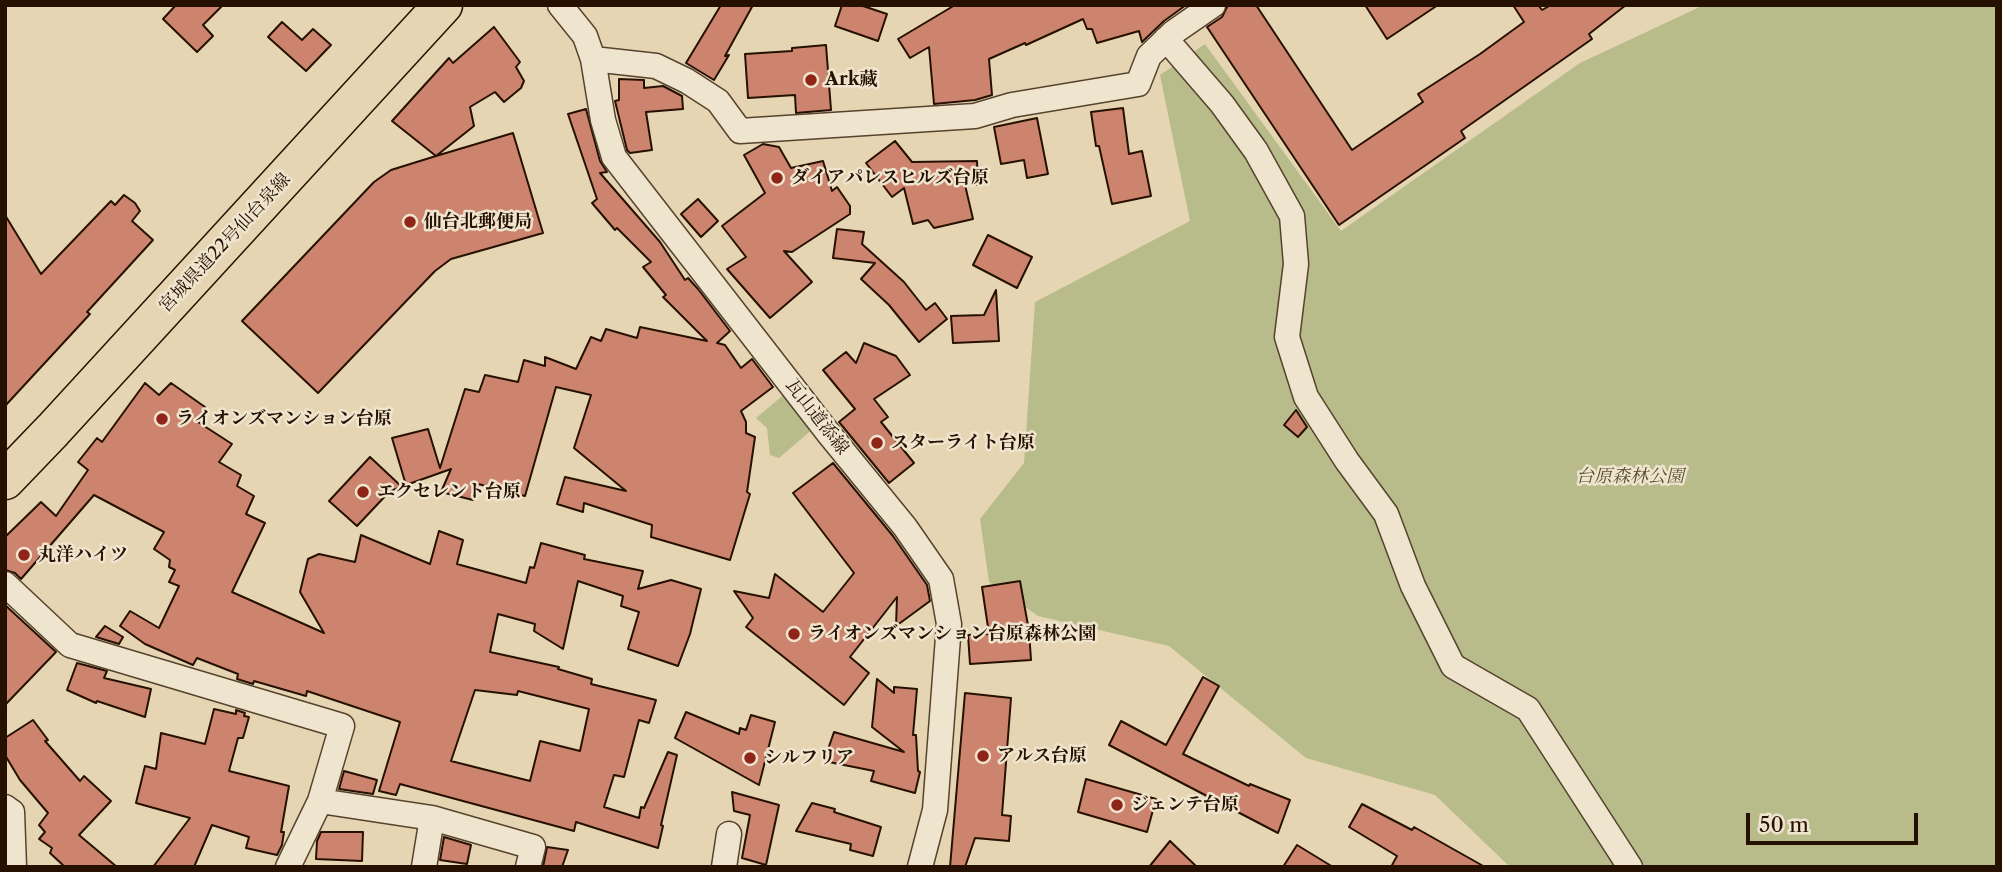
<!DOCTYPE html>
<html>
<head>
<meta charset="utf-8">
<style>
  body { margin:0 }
  #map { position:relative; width:2002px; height:872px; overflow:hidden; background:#e6d5b3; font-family:"Libre Caslon Text",serif }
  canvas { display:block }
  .frame { position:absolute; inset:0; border:7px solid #261100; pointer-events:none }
  .scale { position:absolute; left:1746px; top:813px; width:172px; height:32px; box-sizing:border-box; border:4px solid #261100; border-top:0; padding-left:9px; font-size:21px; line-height:24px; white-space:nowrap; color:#261100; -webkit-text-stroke:5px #efe4ce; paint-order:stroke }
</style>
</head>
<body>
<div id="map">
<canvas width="2002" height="872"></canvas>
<div class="frame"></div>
<div class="scale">50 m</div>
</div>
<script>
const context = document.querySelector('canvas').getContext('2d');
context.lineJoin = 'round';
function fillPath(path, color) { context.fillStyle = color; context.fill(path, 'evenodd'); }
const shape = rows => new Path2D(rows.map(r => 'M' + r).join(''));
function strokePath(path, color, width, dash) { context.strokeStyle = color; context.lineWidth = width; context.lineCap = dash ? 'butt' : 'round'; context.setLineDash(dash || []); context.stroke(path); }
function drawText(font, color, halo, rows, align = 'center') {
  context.font = font + ' "Libre Caslon Text","Noto Serif JP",serif'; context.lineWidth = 5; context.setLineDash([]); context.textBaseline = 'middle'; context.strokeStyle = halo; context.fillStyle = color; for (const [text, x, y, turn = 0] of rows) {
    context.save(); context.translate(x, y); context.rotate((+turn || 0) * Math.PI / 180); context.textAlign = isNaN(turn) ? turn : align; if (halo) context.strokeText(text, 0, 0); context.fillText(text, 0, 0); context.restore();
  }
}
const green = shape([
  [1704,5,1997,5,1997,867,1510,867,1435,795,1306,758,1169,646,1038,616,989,582,980,519,1024,463,1035,302,1190,221,1160,75,1205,44,1341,231,1580,63],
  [787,392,814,428,779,458,770,455,767,428,756,418]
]);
const building = shape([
  [176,5,223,5,203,25,213,36,197,52,163,19,176,5],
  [721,5,753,5,725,56,729,55,714,80,686,63,721,5],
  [842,5,860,5,887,14,878,41,835,26,842,5],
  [955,5,1186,5,1164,21,1142,42,1139,31,1097,43,1092,29,1087,29,1083,19,1026,45,1025,43,989,59,992,95,975,100,934,104,929,47,910,58,898,39,955,5],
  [1228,5,1256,5,1352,150,1423,102,1418,94,1480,54,1524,22,1513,5,1538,5,1542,10,1551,5,1626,5,1589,34,1592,39,1461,131,1465,138,1339,225,1207,27,1222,17,1228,5],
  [1365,5,1438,5,1387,39,1365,5],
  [282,22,302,40,313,29,331,45,306,71,268,37,282,22],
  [494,27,520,62,516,67,524,81,521,88,504,102,495,92,470,107,474,126,436,156,513,133,543,233,451,259,435,271,318,393,242,321,374,182,391,170,436,156,392,121,449,58,453,63,494,27],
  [826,45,831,110,796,113,795,95,748,98,745,54,792,51,792,48,826,45],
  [619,79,644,80,644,88,663,86,682,96,683,109,646,112,652,150,630,153,627,150,615,101,619,100,619,79],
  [1123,108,1129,154,1142,151,1151,196,1112,204,1099,146,1096,146,1091,112,1123,108],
  [586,109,600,161,607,172,600,173,660,242,685,280,688,278,698,289,730,331,717,343,725,345,741,368,752,359,773,387,741,411,746,422,746,433,755,437,747,492,750,494,730,560,651,537,652,525,584,503,583,512,557,504,565,477,626,491,574,448,591,395,556,387,525,496,478,484,473,500,441,492,451,469,406,485,392,438,428,429,440,468,465,389,479,392,485,375,518,382,524,360,545,366,545,357,576,369,591,337,601,341,606,329,637,338,640,327,707,341,663,297,666,295,643,267,651,262,617,228,615,230,592,203,597,199,568,114,586,109],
  [1037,118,1048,174,1027,178,1024,160,1001,164,994,127,1037,118],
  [895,141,912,162,977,161,978,185,965,185,973,219,934,228,928,220,913,224,904,188,892,197,866,163,895,141],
  [763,144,779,147,791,168,823,161,832,191,837,187,850,206,850,214,792,252,784,251,812,282,770,318,727,269,746,257,722,226,765,193,744,155,763,144],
  [124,195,135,203,140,211,132,221,153,240,87,312,90,314,5,406,5,215,41,274,111,201,115,205,124,195],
  [698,199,718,221,701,237,681,214,698,199],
  [837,229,864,232,862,244,904,282,926,310,935,303,947,319,919,342,889,305,861,279,875,263,833,258,837,229],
  [988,235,1032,257,1017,288,973,265,988,235],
  [996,290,999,341,953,343,951,316,984,315,996,290],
  [864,343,896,356,910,375,874,399,888,417,881,422,914,463,889,483,839,422,855,409,823,370,846,352,856,363,864,343],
  [145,383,159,395,171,383,205,407,198,422,232,444,219,462,241,475,237,486,254,496,246,514,265,523,232,592,324,633,300,592,308,559,319,554,355,562,361,535,430,564,439,531,463,540,457,564,526,583,530,567,534,568,541,543,585,555,584,559,643,571,638,589,671,580,701,589,690,634,678,666,628,649,639,612,621,606,623,596,578,581,563,649,534,631,535,624,498,614,490,652,559,667,558,669,592,679,591,684,656,700,649,723,639,720,624,777,614,775,604,807,639,818,641,807,644,808,668,752,677,755,661,825,663,826,658,848,576,822,574,831,400,784,396,795,379,791,400,722,307,691,306,696,254,681,253,684,237,679,238,674,197,658,193,665,145,644,120,626,130,611,159,628,179,586,169,582,175,570,169,567,170,560,154,549,164,532,94,495,21,579,15,573,5,570,5,537,41,502,56,516,88,470,78,462,97,438,102,442,145,383],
  [475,690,517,695,518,691,589,709,580,751,540,741,530,781,451,761,475,690],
  [1296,410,1307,427,1298,437,1284,425,1296,410],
  [370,457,402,487,390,491,357,526,329,501,370,457],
  [833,463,893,536,927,585,930,601,896,626,897,597,850,657,869,673,844,705,746,627,753,618,734,591,769,598,775,574,823,612,854,573,793,493,833,463],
  [1020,581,1029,631,1031,660,970,664,968,635,989,634,982,587,1020,581],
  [5,605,56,652,5,705,5,605],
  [105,626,123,637,119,644,96,637,105,626],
  [77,663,107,671,104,678,151,689,145,717,97,701,96,703,67,690,77,663],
  [1203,677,1219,686,1183,754,1249,786,1250,784,1290,800,1278,833,1109,745,1121,721,1166,745,1203,677],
  [877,679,894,693,894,687,917,689,913,735,916,735,918,771,920,772,915,793,871,781,874,771,824,761,834,732,904,752,872,727,877,679],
  [965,693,1011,698,1002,815,1011,816,1009,841,975,838,965,867,950,867,965,693],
  [214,709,236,714,236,710,245,713,244,716,249,717,243,738,238,738,229,771,289,786,281,832,284,832,282,845,277,855,246,848,249,837,212,825,194,867,153,867,190,818,136,803,145,766,156,769,161,733,205,744,214,709],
  [686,712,739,734,740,728,746,730,751,715,775,722,759,785,675,738,686,712],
  [33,720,48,740,45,741,80,781,84,776,111,801,79,835,117,867,65,867,50,853,52,848,39,839,45,832,39,825,48,813,20,780,5,755,5,738,33,720],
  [344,771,377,780,373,794,339,789,344,771],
  [1086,779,1156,799,1147,832,1078,812,1086,779],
  [732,792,779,805,766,865,742,858,750,815,734,811,732,792],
  [812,803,835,809,834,812,881,827,873,856,850,850,851,844,796,831,812,803],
  [1362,804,1412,830,1414,827,1485,867,1391,867,1397,856,1349,827,1362,804],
  [321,832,363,832,362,861,316,859,317,841,321,832],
  [444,837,471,845,467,864,440,860,444,837],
  [1170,841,1197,867,1149,867,1170,841],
  [1297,845,1333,867,1283,867,1297,845],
  [547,847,568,850,562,867,543,867,547,847]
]);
const street = shape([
  [560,5,585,36,593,59,603,120,614,157,829,434,905,527,941,579,949,624,935,810,920,867],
  [1166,39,1222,104,1256,151,1292,216,1296,264,1287,337,1306,397,1347,461,1386,514,1413,586,1453,666,1528,709,1630,867],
  [593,59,656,66,687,81,718,101,740,131,975,116,1012,105,1138,84,1149,56,1174,32,1213,5],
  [5,584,70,645,342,726,320,801,288,867],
  [320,801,432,818,533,847,528,867],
  [5,807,12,812,14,867],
  [424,867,432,818],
  [724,867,729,834]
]);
const primary = shape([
  [5,480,53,430,443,5]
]);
const markers = [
  [811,80,7,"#8f2418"],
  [777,178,7,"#8f2418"],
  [410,222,7,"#8f2418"],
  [162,419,7,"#8f2418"],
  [877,443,7,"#8f2418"],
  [363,492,7,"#8f2418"],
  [24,555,7,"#8f2418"],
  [794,634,7,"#8f2418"],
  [983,756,7,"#8f2418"],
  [750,758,7,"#8f2418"],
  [1117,805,7,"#8f2418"]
];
const poiNames = [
  ["Ark藏",825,80],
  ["ダイアパレスヒルズ台原",791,178],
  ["仙台北郵便局",424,222],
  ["ライオンズマンション台原",176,419],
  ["スターライト台原",891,443],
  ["エクセレント台原",377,492],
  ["丸洋ハイツ",38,555],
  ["ライオンズマンション台原森林公園",808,634],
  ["アルス台原",997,756],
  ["シルフリア",764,758],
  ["ジェンテ台原",1131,805]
];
const streetNames = [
  ["宮城県道22号仙台泉線",225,243,-47],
  ["瓦山道添線",817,417,52]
];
const parkNames = [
  ["台原森林公園",1630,477]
];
fillPath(green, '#b8bc8a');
fillPath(building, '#cd846f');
strokePath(building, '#261100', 2);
strokePath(street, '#56422d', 27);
strokePath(primary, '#261100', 41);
strokePath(street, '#efe4ce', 24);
strokePath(primary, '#e6d5b3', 38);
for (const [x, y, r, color] of markers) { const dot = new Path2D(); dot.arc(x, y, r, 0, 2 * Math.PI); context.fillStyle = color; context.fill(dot); strokePath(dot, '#efe4ce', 2.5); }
drawText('bold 18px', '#261100', '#efe4ce', poiNames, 'left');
drawText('18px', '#261100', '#efe4ce', streetNames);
drawText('italic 18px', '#594d30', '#efe4ce', parkNames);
</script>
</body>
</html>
